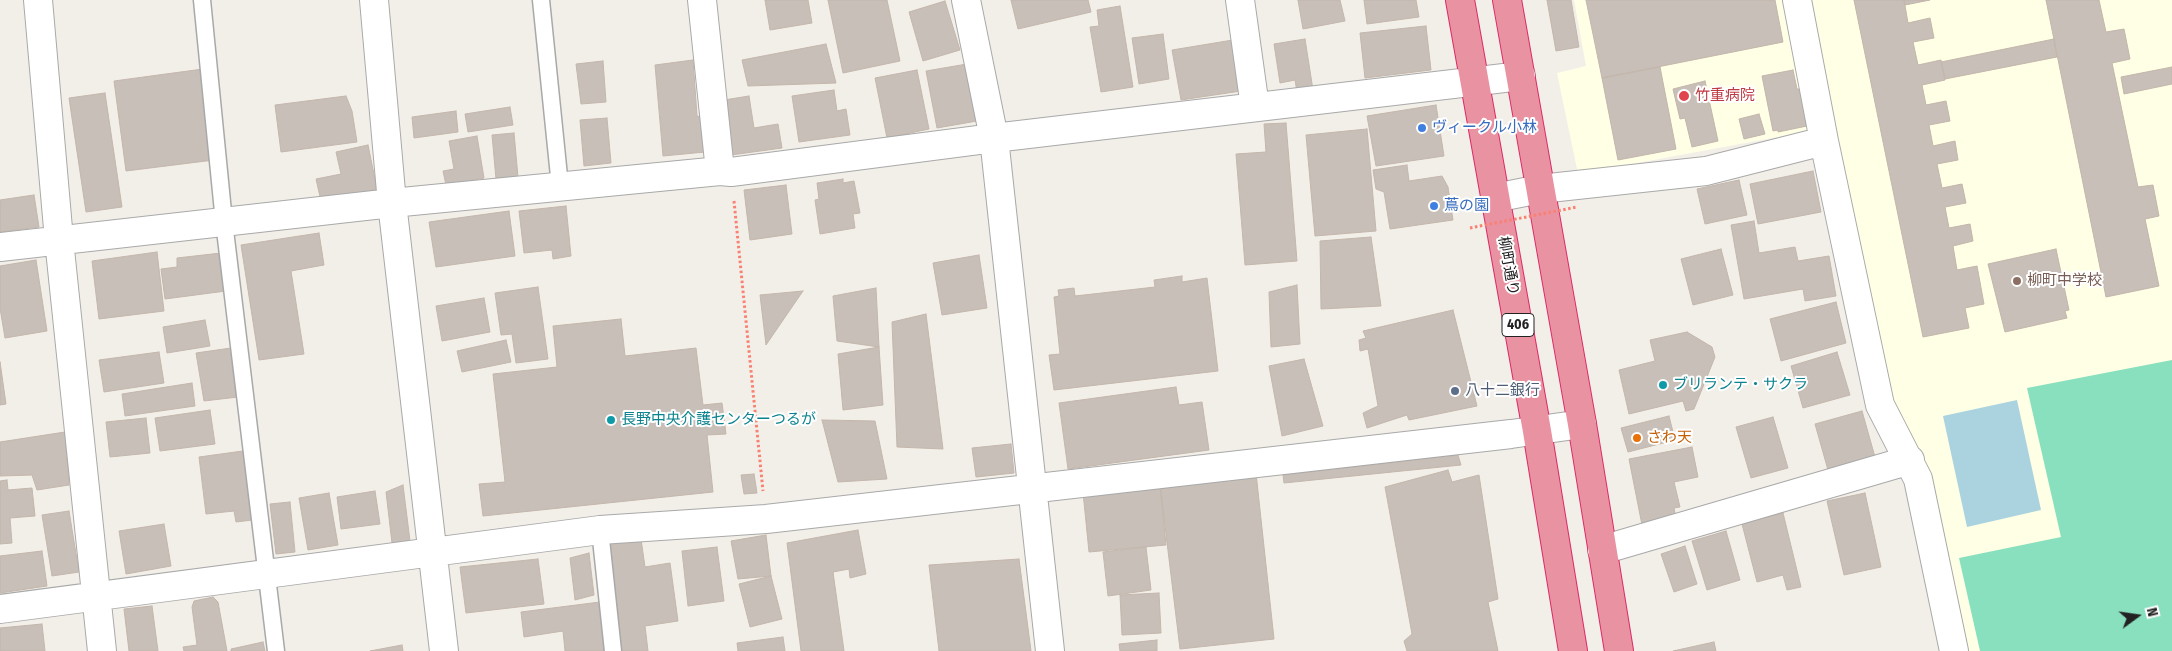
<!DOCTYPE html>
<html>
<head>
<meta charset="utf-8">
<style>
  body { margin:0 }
  #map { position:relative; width:2172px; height:651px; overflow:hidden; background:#f2efe9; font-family:"Fira Sans Condensed",sans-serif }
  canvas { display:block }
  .north { position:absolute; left:2112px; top:591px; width:50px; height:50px; -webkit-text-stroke:4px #fff; paint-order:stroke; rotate:76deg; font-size:14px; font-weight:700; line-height:20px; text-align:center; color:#222 }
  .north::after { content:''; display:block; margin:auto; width:18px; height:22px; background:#222; clip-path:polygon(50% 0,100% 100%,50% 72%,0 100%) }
</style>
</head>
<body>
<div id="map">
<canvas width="2172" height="651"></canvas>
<div class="north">N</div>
</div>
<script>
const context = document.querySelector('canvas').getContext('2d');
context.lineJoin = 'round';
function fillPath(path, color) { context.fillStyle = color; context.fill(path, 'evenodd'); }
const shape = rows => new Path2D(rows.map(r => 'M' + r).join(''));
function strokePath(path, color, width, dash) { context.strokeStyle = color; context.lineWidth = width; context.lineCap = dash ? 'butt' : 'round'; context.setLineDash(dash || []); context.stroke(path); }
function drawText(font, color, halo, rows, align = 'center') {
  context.font = font + ' "Fira Sans Condensed","Noto Sans JP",sans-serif'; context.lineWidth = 4; context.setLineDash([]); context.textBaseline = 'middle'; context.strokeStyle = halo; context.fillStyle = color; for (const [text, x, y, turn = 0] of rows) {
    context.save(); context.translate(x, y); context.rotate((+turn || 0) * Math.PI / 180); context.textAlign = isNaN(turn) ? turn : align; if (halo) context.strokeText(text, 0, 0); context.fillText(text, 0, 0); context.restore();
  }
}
const education = shape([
  [1574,0,1785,0,1810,131,1578,174,1557,73,1586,66],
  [1808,0,2172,0,2172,651,1962,651,1886,402]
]);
const pitch = shape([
  [2172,360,2172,651,1980,651,1959,558,2061,537,2027,388]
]);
const water = shape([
  [2017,400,2041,510,1967,527,1943,416]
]);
const building = shape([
  [765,0,808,0,812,23,770,30,765,0],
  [828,0,887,0,900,61,843,73,828,0],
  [1011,0,1088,0,1091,12,1018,29,1011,0],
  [1298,0,1340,0,1345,21,1303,29,1298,0],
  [1364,0,1416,0,1419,17,1367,24,1364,0],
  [1547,0,1571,0,1579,47,1556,51,1547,0],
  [1586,0,1775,0,1783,42,1602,78,1586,0],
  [1854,0,1904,0,1908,23,1930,18,1934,38,1913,42,1918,65,1941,60,1945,80,1922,85,1926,105,1946,101,1950,121,1929,125,1933,146,1955,141,1958,160,1937,164,1942,188,1962,184,1966,203,1945,207,1949,228,1970,224,1973,241,1953,246,1957,270,1977,266,1984,304,1965,308,1969,328,1923,337,1854,0],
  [1904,0,1930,0,1905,5,1904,0],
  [2046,0,2099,0,2106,32,2124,29,2130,59,2112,63,2138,187,2153,185,2159,216,2145,219,2159,286,2106,297,2046,0],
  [945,1,960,50,923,61,909,12,945,1],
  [1120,6,1133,87,1101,92,1090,27,1099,26,1097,10,1120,6],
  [1426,26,1431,70,1365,78,1360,33,1426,26],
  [1163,34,1169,79,1139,84,1132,38,1163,34],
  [1305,39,1313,90,1297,92,1295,80,1280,83,1274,44,1305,39],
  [2054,39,2057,57,1945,79,1941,62,2054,39],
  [1233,40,1241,91,1181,100,1172,50,1233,40],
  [826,44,836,83,748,86,742,60,826,44],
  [693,60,697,116,706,118,705,152,663,156,655,65,693,60],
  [603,61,606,102,581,104,576,64,603,61],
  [967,64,977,121,937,128,926,71,967,64],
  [1660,67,1676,149,1618,160,1602,78,1660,67],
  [2172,67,2172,84,2124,94,2121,77,2172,67],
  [203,69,214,160,126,171,114,81,203,69],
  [917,70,929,129,887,138,875,78,917,70],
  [1793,70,1797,89,1800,89,1807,126,1778,132,1778,130,1773,131,1762,76,1793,70],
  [1705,81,1718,141,1692,147,1685,118,1680,119,1673,89,1705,81],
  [834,90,837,111,846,109,850,135,799,142,792,96,834,90],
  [105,93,122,207,86,212,69,98,105,93],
  [346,96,352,111,357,142,281,152,275,105,346,96],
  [749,96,754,128,778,124,782,148,731,155,724,100,749,96],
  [1436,105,1444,156,1376,166,1367,116,1436,105],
  [510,107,513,125,468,132,465,114,510,107],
  [456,111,458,132,414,138,412,117,456,111],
  [1759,114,1765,134,1744,139,1739,119,1759,114],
  [607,118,611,163,584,166,580,120,607,118],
  [1286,123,1297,261,1245,265,1236,154,1266,152,1264,124,1286,123],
  [1367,129,1376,231,1315,236,1306,135,1367,129],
  [514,133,518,177,496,179,492,135,514,133],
  [477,136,484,178,446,185,443,171,454,169,449,141,477,136],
  [368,145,377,189,321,201,316,179,341,174,336,152,368,145],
  [1407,165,1409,181,1442,176,1448,187,1453,220,1390,229,1384,192,1376,189,1373,170,1407,165],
  [1813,171,1821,212,1758,224,1750,184,1813,171],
  [843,179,843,183,854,181,860,213,853,214,855,228,820,234,815,200,819,199,817,183,843,179],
  [1739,180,1747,215,1705,224,1697,189,1739,180],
  [786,185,792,234,750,240,744,190,786,185],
  [34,195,39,227,0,232,0,200,34,195],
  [566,206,571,256,553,259,552,250,524,253,519,211,566,206],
  [509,211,515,256,436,267,429,222,509,211],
  [1754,221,1759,253,1795,247,1798,261,1829,256,1836,296,1805,301,1803,289,1744,299,1731,225,1754,221],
  [319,233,324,265,291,271,304,354,259,360,241,245,319,233],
  [1371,237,1381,306,1321,309,1320,241,1371,237],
  [1721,249,1733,295,1693,305,1681,259,1721,249],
  [2056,249,2069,310,2065,311,2067,318,2005,332,1988,264,2056,249],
  [157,252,164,311,99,319,92,261,157,252],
  [221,253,226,291,165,299,161,269,177,267,177,258,221,253],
  [979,255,987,308,942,315,933,263,979,255],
  [36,260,47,331,5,338,0,308,0,266,36,260],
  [1182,276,1182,282,1207,278,1218,371,1054,390,1049,355,1060,354,1054,297,1059,296,1058,290,1074,288,1075,296,1155,287,1154,280,1182,276],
  [1297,285,1300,344,1271,347,1269,292,1297,285],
  [538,287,548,359,516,363,512,334,501,335,495,293,538,287],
  [876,288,879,347,837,341,833,296,876,288],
  [803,291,766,345,760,295,803,291],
  [484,298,490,332,442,341,436,306,484,298],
  [1836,302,1846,343,1781,361,1770,319,1836,302],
  [1453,310,1477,406,1409,420,1407,415,1367,428,1363,413,1378,406,1368,349,1360,351,1359,340,1366,338,1363,331,1453,310],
  [926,314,943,449,897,447,892,322,926,314],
  [621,319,625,356,696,348,703,405,722,403,726,434,707,435,713,492,483,516,479,484,505,482,493,374,557,367,553,326,621,319],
  [205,320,210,346,167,353,163,327,205,320],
  [1687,332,1712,347,1715,357,1694,409,1686,411,1683,401,1629,414,1619,370,1655,361,1650,340,1687,332],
  [506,340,511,362,462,372,457,351,506,340],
  [879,347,883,405,843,410,838,354,879,347],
  [231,348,238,397,204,401,196,353,231,348],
  [159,352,164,383,104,392,99,360,159,352],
  [1837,352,1850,395,1803,408,1791,366,1837,352],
  [1304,359,1323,426,1282,436,1269,366,1304,359],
  [0,362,6,404,0,405,0,362],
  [192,383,195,406,125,416,122,394,192,383],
  [1176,387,1179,405,1202,402,1209,450,1068,469,1059,403,1176,387],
  [210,410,215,444,160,451,155,418,210,410],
  [1862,411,1875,457,1828,470,1815,424,1862,411],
  [1669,416,1675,440,1628,452,1621,428,1669,416],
  [1773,417,1788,468,1751,478,1736,427,1773,417],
  [146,418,150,453,110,457,106,422,146,418],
  [822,420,875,421,887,479,838,482,822,420],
  [65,432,69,485,37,490,32,475,0,476,0,442,65,432],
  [1011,444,1014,473,976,477,972,448,1011,444],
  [1692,447,1698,477,1674,482,1680,507,1674,508,1676,518,1642,525,1629,459,1692,447],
  [243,451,252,520,236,522,234,511,206,514,199,457,243,451],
  [1458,455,1461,465,1284,483,1283,475,1458,455],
  [1448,470,1452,482,1479,475,1498,599,1488,602,1498,651,1407,651,1404,641,1412,634,1385,487,1448,470],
  [1256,473,1274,639,1180,649,1160,485,1256,473],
  [754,474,757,493,744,494,741,475,754,474],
  [7,480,8,490,32,488,35,516,10,518,12,543,0,544,0,481,7,480],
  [403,485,410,541,392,543,386,492,403,485],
  [1160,485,1166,545,1089,552,1083,492,1160,485],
  [375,491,380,524,341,529,337,497,375,491],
  [329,493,338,545,308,550,299,498,329,493],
  [1865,493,1881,567,1844,575,1827,501,1865,493],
  [290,502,295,552,276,554,270,504,290,502],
  [69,511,79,572,52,576,42,515,69,511],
  [1783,513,1801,587,1787,590,1783,575,1757,582,1742,524,1783,513],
  [164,524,171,566,126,574,119,531,164,524],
  [858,530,866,574,850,578,849,569,833,572,844,651,801,651,787,543,858,530],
  [1726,531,1740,580,1707,590,1692,541,1726,531],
  [640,532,645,567,670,563,678,621,645,626,648,651,622,651,606,536,640,532],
  [766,535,771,576,738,579,731,541,766,535],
  [1685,546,1697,584,1674,592,1661,554,1685,546],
  [717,547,724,601,688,606,682,551,717,547],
  [1146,547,1151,590,1108,596,1103,552,1146,547],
  [42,551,47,586,0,593,0,556,42,551],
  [589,553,594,595,575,600,570,558,589,553],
  [538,559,544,604,466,613,460,567,538,559],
  [1019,559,1031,651,939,651,929,565,1019,559],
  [771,576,782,619,750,627,739,584,771,576],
  [1159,593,1161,633,1122,635,1120,595,1159,593],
  [213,597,218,602,227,651,184,651,183,647,197,645,192,607,194,601,213,597],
  [600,602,604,651,565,651,563,631,524,637,521,612,600,602],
  [152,606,158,651,129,651,124,609,152,606],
  [42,624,45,651,0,651,0,628,42,624],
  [783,637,785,651,738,651,737,643,783,637],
  [1157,640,1157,651,1120,651,1119,644,1157,640],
  [263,642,265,651,231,651,231,649,263,642],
  [1714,642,1716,651,1673,651,1714,642],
  [402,645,403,651,370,651,402,645]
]);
const path = shape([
  [734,201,763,491]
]);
const lane = shape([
  [202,0,224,222,276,651],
  [541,0,560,186],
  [600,530,613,651]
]);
const street = shape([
  [38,0,59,240,102,651],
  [374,0,392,203,444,651],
  [702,0,720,171],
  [966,0,994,138,1050,651],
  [1240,0,1255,107],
  [1797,0,1824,141,1880,405,1918,479,1954,651],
  [1495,198,1540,189,1706,171,1824,141],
  [0,247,392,203,720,171,731,172,994,138,1521,76],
  [1602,550,1910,460],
  [0,609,600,530,766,519,1511,434,1582,424]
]);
const highway = shape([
  [1460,0,1537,431,1573,651],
  [1507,0,1582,424,1619,651]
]);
const pathBridge = shape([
  [1470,228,1577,207]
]);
const markers = [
  [1684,96,6,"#e0444e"],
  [1422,128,5,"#3f7fe0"],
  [1434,206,5,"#3f7fe0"],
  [2017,281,5,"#8d6e63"],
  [1663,385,5,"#0f9aa8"],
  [1455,391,5,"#5c6f8a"],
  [611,420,5,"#0f9aa8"],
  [1637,438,5,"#e8710a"]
];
const shields = [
  [1518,325,32]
];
const shieldNames = [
  ["406",1518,325]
];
const healthNames = [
  ["竹重病院",1695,96]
];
const shopNames = [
  ["ヴィークル小林",1432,128],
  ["蔦の園",1444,206]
];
const streetNames = [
  ["柳町通り",1508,266,80]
];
const educationNames = [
  ["柳町中学校",2027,281]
];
const cultureNames = [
  ["ブリランテ・サクラ",1673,385],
  ["長野中央介護センターつるが",621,420]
];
const serviceNames = [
  ["八十二銀行",1465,391]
];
const foodNames = [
  ["さわ天",1647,438]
];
fillPath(education, '#ffffe5');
fillPath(pitch, '#88e0be');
fillPath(water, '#aad3df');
fillPath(building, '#c7bfb8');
strokePath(building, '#c4b6ab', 1);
strokePath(lane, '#a9a9a9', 19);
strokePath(street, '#a9a9a9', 30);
strokePath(highway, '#dc2a67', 30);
strokePath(path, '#fa8072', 3, [2.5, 2.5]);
strokePath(lane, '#fff', 16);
strokePath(street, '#fff', 28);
strokePath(highway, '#e892a2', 28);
strokePath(pathBridge, '#fa8072', 3, [2.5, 2.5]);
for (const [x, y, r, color] of markers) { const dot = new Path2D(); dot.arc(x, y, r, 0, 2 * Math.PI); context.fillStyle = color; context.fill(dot); strokePath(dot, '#fff', 2); }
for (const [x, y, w] of shields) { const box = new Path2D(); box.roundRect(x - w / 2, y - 11.5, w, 23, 4); context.fillStyle = '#fff'; context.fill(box); strokePath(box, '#222', 1); }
drawText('bold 14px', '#222', null, shieldNames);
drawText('15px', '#be3a42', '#fff', healthNames, 'left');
drawText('15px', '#366cbe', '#fff', shopNames, 'left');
drawText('15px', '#222', '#fff', streetNames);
drawText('15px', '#785e54', '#fff', educationNames, 'left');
drawText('15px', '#0d838f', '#fff', cultureNames, 'left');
drawText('15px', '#4e5e75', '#fff', serviceNames, 'left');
drawText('15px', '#c56008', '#fff', foodNames, 'left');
</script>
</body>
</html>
